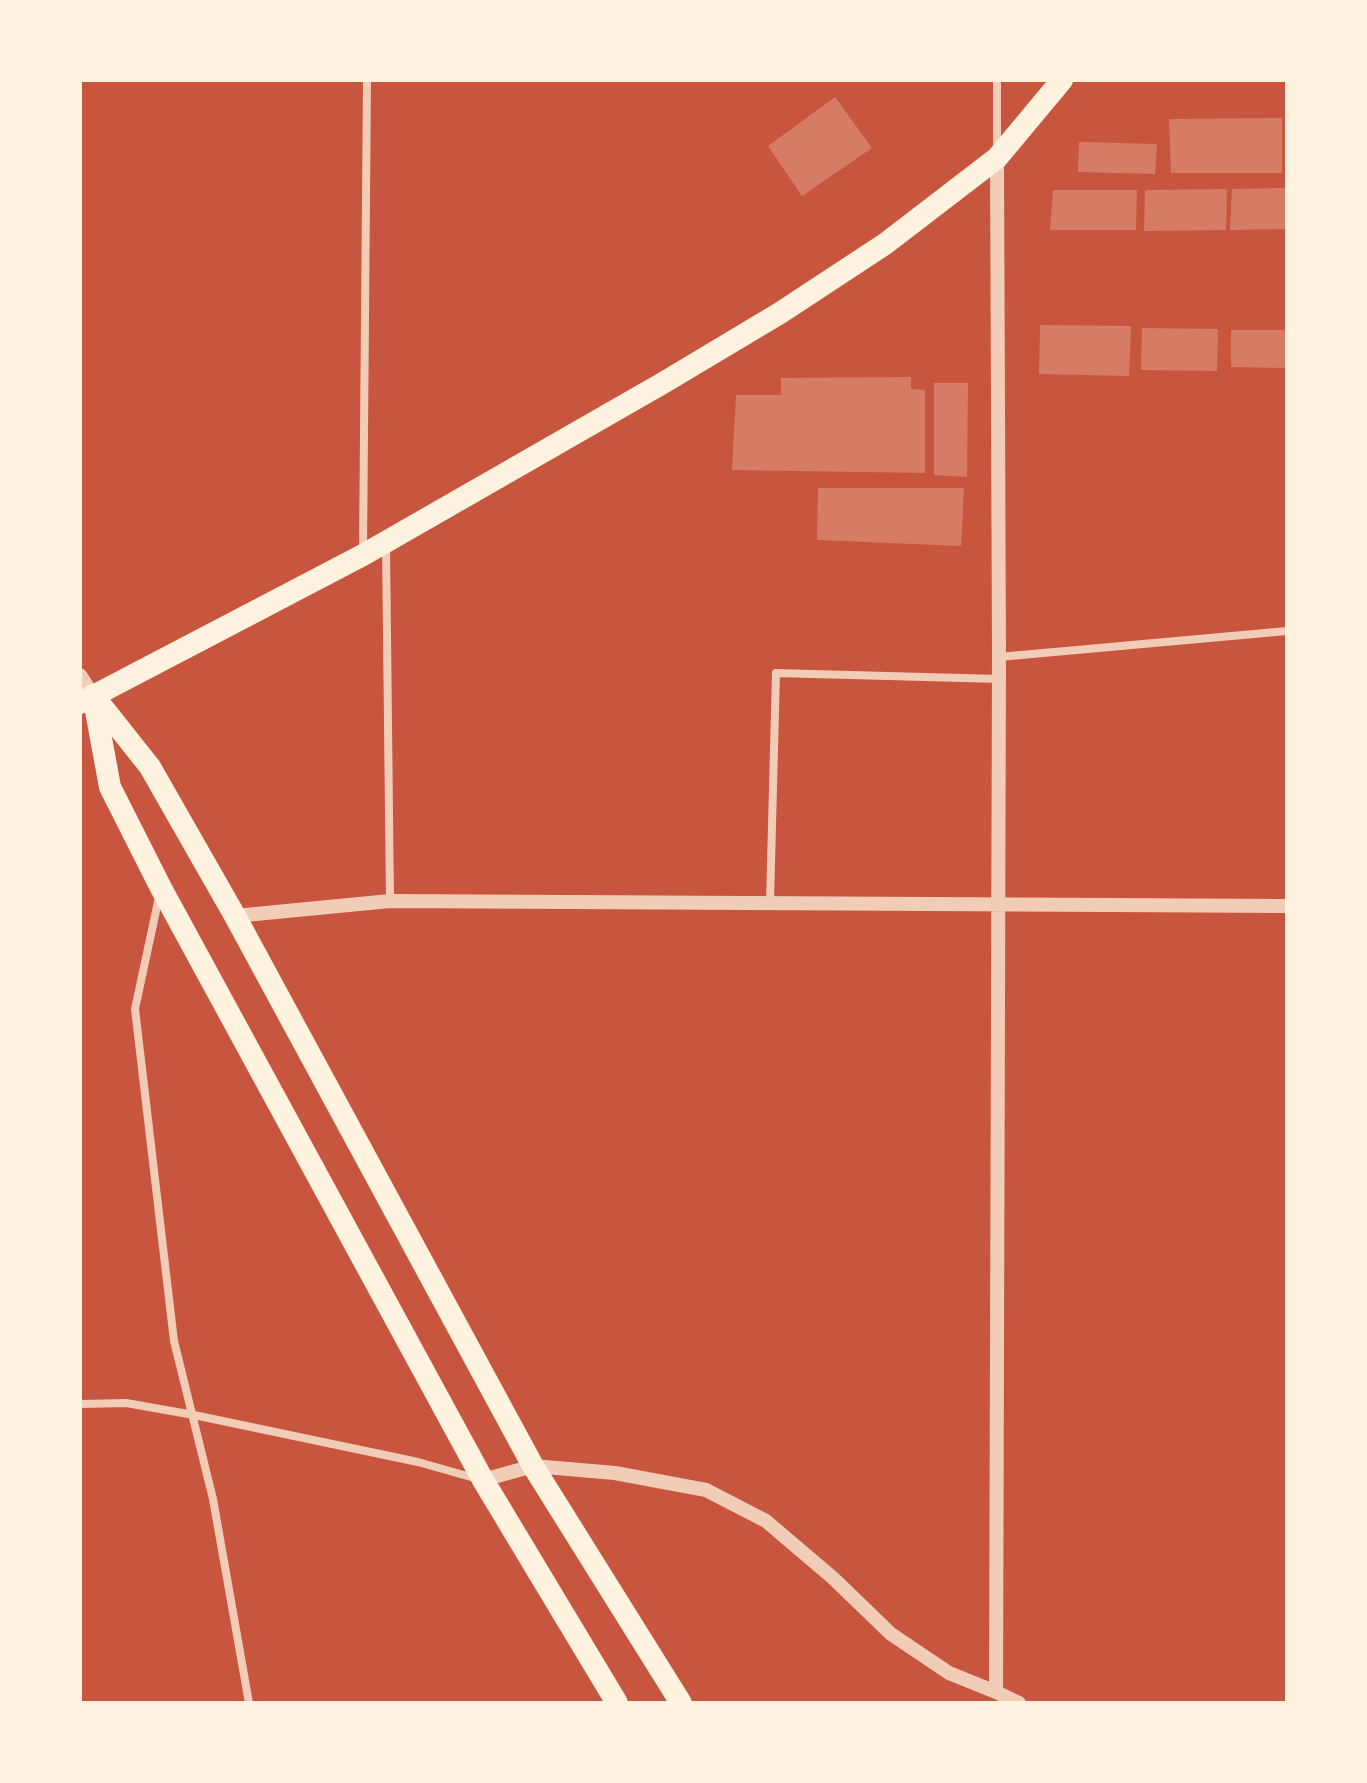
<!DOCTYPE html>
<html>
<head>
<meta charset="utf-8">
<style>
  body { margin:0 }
  #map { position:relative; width:1367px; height:1783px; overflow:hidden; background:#c8553d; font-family:Mulish,sans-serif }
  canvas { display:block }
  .frame { position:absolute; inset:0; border:82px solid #fff3e0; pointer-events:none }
</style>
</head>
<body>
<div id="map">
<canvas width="1367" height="1783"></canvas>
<div class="frame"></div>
</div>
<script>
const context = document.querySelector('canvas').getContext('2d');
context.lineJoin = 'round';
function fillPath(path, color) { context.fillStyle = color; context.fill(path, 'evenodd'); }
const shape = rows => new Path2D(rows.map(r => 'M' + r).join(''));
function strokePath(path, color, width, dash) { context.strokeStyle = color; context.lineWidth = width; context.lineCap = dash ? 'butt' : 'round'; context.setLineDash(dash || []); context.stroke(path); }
const building = shape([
  [835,97,872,148,802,196,768,146],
  [1282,118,1282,173,1171,173,1169,119],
  [1079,142,1157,144,1155,174,1078,172],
  [1287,188,1287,229,1230,230,1232,189],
  [1227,189,1226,230,1144,231,1145,190],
  [1053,190,1137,190,1136,230,1050,230],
  [1040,325,1131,326,1129,376,1039,374],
  [1142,328,1218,329,1217,371,1141,370],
  [1231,330,1287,330,1287,368,1231,367],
  [911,377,911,389,925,390,925,473,732,470,736,395,781,395,781,378],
  [934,383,968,383,967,477,934,475],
  [818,488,964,488,961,546,817,540]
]);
const minor = shape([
  [997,80,997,149],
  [386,546,390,901],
  [363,551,367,80],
  [999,657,1287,631],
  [159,897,135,1009,174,1341,213,1499,249,1703],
  [770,902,776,673,999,679],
  [80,1404,126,1403,194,1415,418,1462,478,1479]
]);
const tertiary = shape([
  [997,158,999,657,996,1692,1019,1703],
  [80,675,93,695],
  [235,916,390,901,1287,906],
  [483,1480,533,1466,615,1473,706,1490,766,1521,833,1578,891,1634,949,1673,996,1692]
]);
const trunk = shape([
  [93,695,150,767,235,916,533,1466,681,1703],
  [94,700,110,787,161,888,483,1480,617,1703],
  [80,703,363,555,663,383,780,313,885,244,997,158,1062,80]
]);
fillPath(building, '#d67c66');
strokePath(minor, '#f1ccb7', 8);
strokePath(tertiary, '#f1ccb7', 14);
strokePath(trunk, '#fff3e0', 22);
</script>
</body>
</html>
